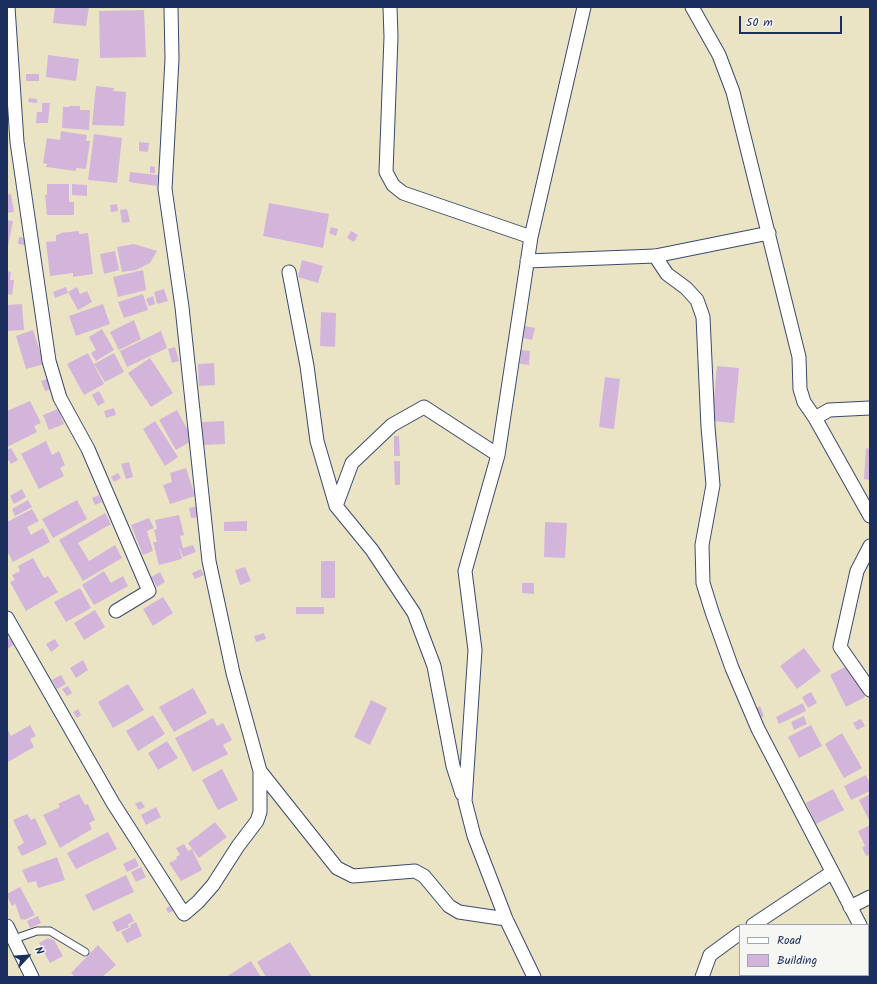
<!DOCTYPE html>
<html>
<head>
<meta charset="utf-8">
<style>
  body { margin:0 }
  #map { position:relative; width:877px; height:984px; overflow:hidden; background:#eae4c5; font-family:Kalam,sans-serif }
  canvas { display:block }
  .frame { position:absolute; inset:0; border:8px solid #1b2f5e; pointer-events:none }
  .legend { position:absolute; left:739px; top:924px; width:130px; height:52px; box-sizing:border-box; background:#f6f6f2; border:1px solid #9ea6b7; margin:0; padding:5px 7px; list-style:none; font-size:12px; color:#1b2f5e }
  .legend li { display:flex; align-items:center; gap:8px; height:20px }
  .legend b { width:20px; border:1px solid #9ea6b7 }
  .north { position:absolute; left:8px; top:936px; width:40px; height:40px; -webkit-text-stroke:3px #f6f6f2; paint-order:stroke; rotate:64deg; font-size:11px; font-weight:700; line-height:16px; text-align:center; color:#1b2f5e }
  .north::after { content:''; display:block; margin:auto; width:14px; height:18px; background:#1b2f5e; clip-path:polygon(50% 0,100% 100%,50% 72%,0 100%) }
  .scale { position:absolute; left:739px; top:16px; width:103px; height:18px; box-sizing:border-box; border:2px solid #1b2f5e; border-top:0; padding-left:5px; font-size:12px; line-height:14px; white-space:nowrap; color:#1b2f5e; -webkit-text-stroke:3px #f6f6f2; paint-order:stroke }
</style>
</head>
<body>
<div id="map">
<canvas width="877" height="984"></canvas>
<div class="frame"></div>
<ul class="legend">
<li><b style="height:5px;background:#fff"></b>Road</li>
<li><b style="height:11px;background:#d3b5dc"></b>Building</li>
</ul>
<div class="north">N</div>
<div class="scale">50 m</div>
</div>
<script>
const context = document.querySelector('canvas').getContext('2d');
context.lineJoin = 'round';
function fillPath(path, color) { context.fillStyle = color; context.fill(path, 'evenodd'); }
const shape = rows => new Path2D(rows.map(r => 'M' + r).join(''));
function strokePath(path, color, width, dash) { context.strokeStyle = color; context.lineWidth = width; context.lineCap = dash ? 'butt' : 'round'; context.setLineDash(dash || []); context.stroke(path); }
const building = shape([
  [55,7,89,7,86,26,53,23],
  [144,10,146,57,100,58,99,11],
  [48,55,79,59,76,81,46,77],
  [26,74,39,74,39,81,26,81],
  [96,86,114,88,113,91,126,92,124,126,92,125],
  [29,98,37,99,37,103,28,102],
  [42,103,50,103,48,123,36,123,37,112,42,112],
  [69,106,80,106,80,110,90,110,89,130,62,128,63,107,69,107],
  [61,131,87,135,86,141,90,141,86,169,76,168,76,171,46,167,47,164,43,163,47,138,60,140],
  [94,134,122,138,117,183,88,180],
  [139,142,149,143,148,152,139,151],
  [150,166,155,167,155,173,150,173],
  [130,172,158,175,157,186,129,182],
  [47,184,69,184,69,202,74,202,74,215,47,215,45,195,47,195],
  [72,184,87,185,87,196,72,195],
  [11,194,14,212,7,213,7,195],
  [269,203,329,214,323,248,263,236],
  [117,204,118,211,111,212,110,205],
  [127,209,130,222,122,223,120,210],
  [7,220,13,221,8,246,7,245],
  [331,227,338,229,336,236,329,233],
  [79,231,79,234,88,233,93,274,73,277,73,273,50,276,46,242,56,241,56,235,60,234,60,233],
  [351,231,358,235,354,242,347,238],
  [19,237,26,238,25,245,18,244],
  [134,244,157,251,150,263,136,270,122,272,117,247],
  [115,251,119,270,104,274,100,254],
  [302,260,323,266,318,283,298,277],
  [143,270,146,290,118,297,113,277],
  [7,271,11,272,10,280,14,280,12,295,7,294],
  [66,287,68,293,55,298,53,292],
  [77,287,80,294,87,291,92,302,78,310,68,292],
  [164,289,168,301,157,304,154,292],
  [143,294,148,310,124,318,118,302],
  [153,296,155,304,149,306,146,299],
  [22,304,24,330,7,331,7,305],
  [103,304,110,324,76,336,69,316],
  [321,312,336,313,335,347,320,346],
  [134,320,141,339,119,350,110,332],
  [525,326,535,328,532,340,523,338],
  [102,329,114,350,96,361,91,353,96,350,89,337],
  [33,330,44,364,26,369,16,336],
  [161,331,167,348,127,367,120,351],
  [175,347,179,361,172,363,168,349],
  [521,350,530,351,529,365,520,364],
  [88,353,104,384,84,395,67,364],
  [114,353,124,372,105,382,94,364],
  [150,358,173,393,151,407,128,373],
  [214,363,215,385,199,386,198,364],
  [717,366,739,368,734,423,712,421],
  [605,377,620,379,614,429,599,427],
  [47,379,51,389,45,391,41,381],
  [99,391,105,402,98,406,92,395],
  [30,401,41,423,34,426,37,432,7,447,7,411],
  [114,408,116,415,106,418,104,411],
  [58,409,64,424,49,430,43,415],
  [177,410,193,440,176,450,159,420],
  [155,421,178,457,165,466,143,429],
  [224,421,225,444,203,445,202,422],
  [394,436,399,436,400,456,394,456],
  [46,441,52,455,59,451,65,465,60,468,64,476,39,489,21,454],
  [11,448,18,460,11,464,7,458,7,450],
  [866,448,870,449,870,480,864,479],
  [394,461,400,461,400,485,395,485],
  [129,462,133,477,126,479,121,464],
  [186,468,195,496,170,504,163,485,172,482,170,473],
  [118,473,121,478,114,482,111,477],
  [22,489,26,497,14,504,10,496],
  [99,495,102,502,95,505,92,498],
  [28,500,32,507,15,516,12,509],
  [77,500,87,519,53,538,42,519],
  [197,506,199,517,191,518,189,508],
  [32,509,39,521,27,527,31,535,43,528,50,542,13,562,7,551,7,522],
  [105,513,111,524,78,543,89,561,115,545,122,558,83,581,59,540],
  [179,515,184,535,180,536,183,548,180,549,179,547,182,559,159,565,153,542,157,542,154,530,157,529,155,520],
  [149,518,154,528,147,531,153,551,143,555,131,525],
  [247,521,247,531,224,531,224,522],
  [545,522,567,523,565,558,544,557],
  [193,545,196,552,183,557,180,549],
  [33,558,44,578,48,576,58,592,26,611,10,582,15,580,12,575,20,571,18,566],
  [321,561,335,561,335,598,321,598],
  [245,567,251,581,240,585,235,570],
  [201,569,204,575,195,579,192,573],
  [104,571,111,583,123,576,128,586,94,605,82,585],
  [160,572,165,582,157,587,151,577],
  [522,583,534,583,534,594,522,593],
  [80,588,91,608,66,622,54,602],
  [163,597,173,613,153,626,143,609],
  [296,607,324,607,324,614,296,614],
  [95,610,105,627,84,640,74,623],
  [264,633,266,639,256,642,254,636],
  [12,637,15,644,7,649,7,640],
  [55,639,59,646,51,652,46,644],
  [804,648,821,671,797,689,780,666],
  [83,660,88,670,76,678,70,668],
  [849,665,865,697,846,707,830,675],
  [61,675,66,684,57,689,52,680],
  [128,684,144,710,113,728,98,702],
  [68,686,72,693,67,696,62,689],
  [193,688,207,713,174,732,159,707],
  [811,692,817,703,808,708,802,697],
  [371,700,387,708,370,745,354,737],
  [803,703,806,711,779,724,776,717],
  [760,706,764,716,757,719,753,710],
  [78,709,81,715,77,718,73,712],
  [153,715,165,734,138,751,126,731],
  [804,716,807,724,794,730,791,722],
  [213,718,217,726,223,723,232,740,223,745,228,754,193,772,175,738],
  [861,719,865,726,857,730,853,723],
  [30,725,36,736,30,739,34,747,8,762,7,728,11,736],
  [811,725,822,746,799,758,788,737],
  [842,733,862,768,844,778,825,744],
  [167,741,178,758,158,770,148,753],
  [222,769,238,800,218,810,202,780],
  [866,775,870,784,870,791,851,800,844,786],
  [833,789,844,810,816,824,806,803],
  [79,794,85,805,88,804,95,820,89,823,92,829,60,848,43,815,60,807,58,804],
  [870,794,870,822,859,800],
  [141,801,145,807,139,810,135,804],
  [156,807,161,817,146,825,141,815],
  [27,814,31,820,35,818,47,844,22,856,17,847,24,843,13,820],
  [215,822,227,837,199,858,188,843],
  [870,825,870,855,866,856,862,847,865,846,858,831],
  [108,832,117,849,76,869,67,853],
  [184,844,188,851,192,849,202,870,181,881,169,863,177,859,176,857,180,855,176,848],
  [57,857,65,880,38,888,36,881,28,883,22,870],
  [135,858,139,866,127,872,123,864],
  [141,867,146,877,136,882,131,872],
  [126,875,134,892,93,911,85,895],
  [20,887,35,915,24,920,23,919,21,920,14,900,15,904,12,906,7,896,7,894],
  [170,906,173,911,168,913,166,908],
  [130,913,134,921,128,924,129,927,117,932,112,922],
  [38,916,41,923,30,928,27,921],
  [136,922,142,936,127,943,121,932,131,927,130,925],
  [48,938,54,940,63,956,50,963,39,943],
  [290,942,312,977,266,977,257,962],
  [98,945,116,965,102,977,75,977,71,973],
  [251,961,261,977,226,977]
]);
const service = shape([
  [14,939,37,931,50,931,85,952]
]);
const minor = shape([
  [8,7,17,142,49,361,60,398,88,449,149,591,116,611],
  [390,7,391,37,386,172,393,185,403,193,531,237],
  [692,7,719,55,733,92,799,357,800,389,804,402,815,418],
  [655,256,667,274,686,288,697,300,703,317,708,427,713,485,702,545,703,583,712,612,732,668,758,729,860,925],
  [527,261,655,256,769,233],
  [289,272,307,366,317,441,336,506,372,550,414,613,434,666,453,766,462,794],
  [870,408,829,410,815,418,870,516],
  [336,506,352,463,392,425,424,407,498,455],
  [870,546,857,571,840,647,870,690],
  [7,618,113,803,184,914,198,902,213,885,238,846,257,821,260,812,260,771,233,673,209,561,182,307,165,189,172,59,171,7],
  [260,771,337,868,353,876,415,871,424,876,449,906,459,912,506,919],
  [850,907,870,897],
  [753,925,831,873],
  [7,926,32,977],
  [868,940,870,944],
  [534,977,506,919,474,836,465,801,475,650,465,571,498,455,531,237,584,7],
  [702,977,710,955,740,933]
]);
fillPath(building, '#d3b5dc');
strokePath(service, '#3a4a6d', 9);
strokePath(minor, '#3a4a6d', 15);
strokePath(service, '#fff', 7);
strokePath(minor, '#fff', 13);
</script>
</body>
</html>
